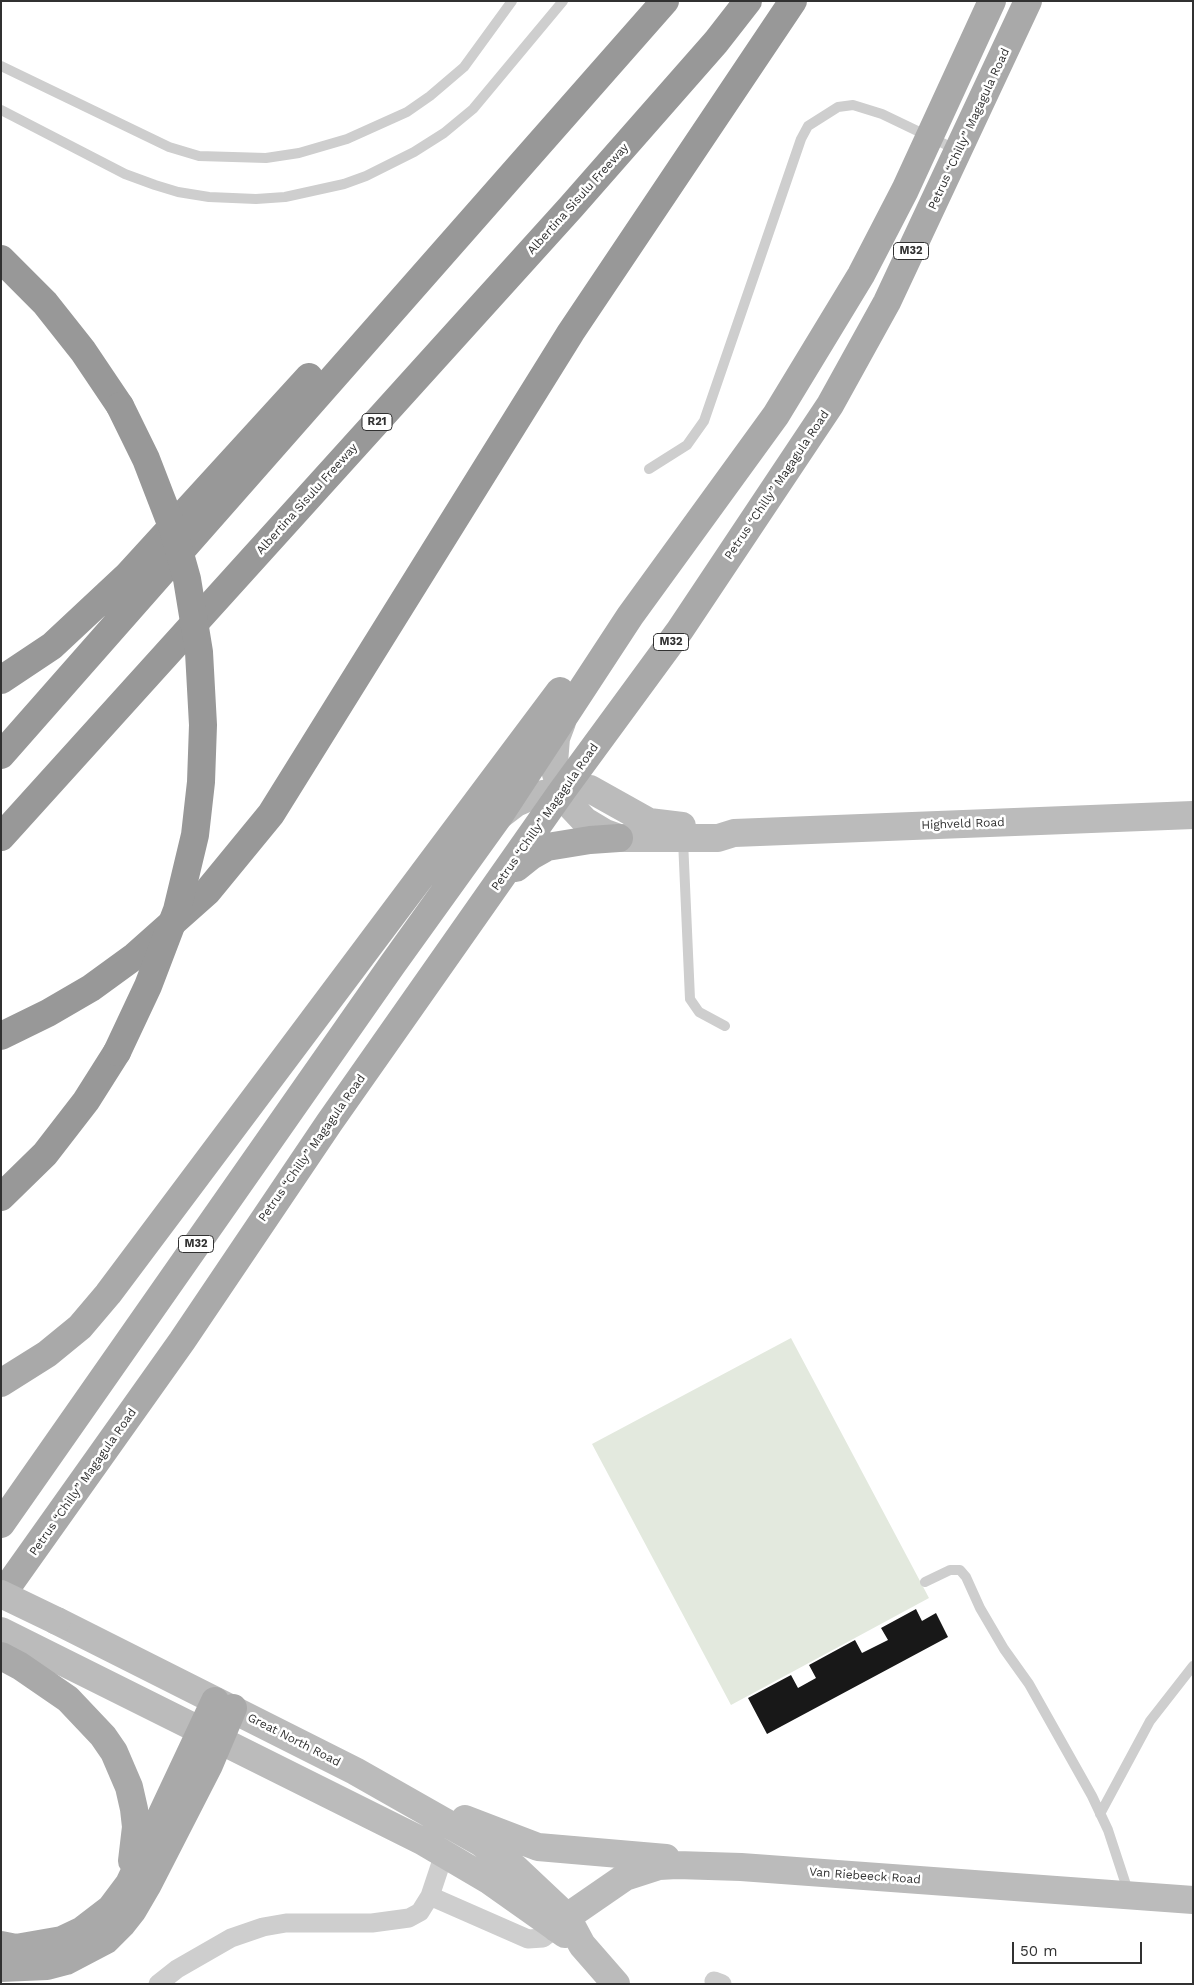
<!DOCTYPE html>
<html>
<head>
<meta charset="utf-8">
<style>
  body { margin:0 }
  #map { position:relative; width:1194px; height:1985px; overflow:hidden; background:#fff; font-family:"Work Sans",sans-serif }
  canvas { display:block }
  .frame { position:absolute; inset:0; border:2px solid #313131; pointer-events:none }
  .scale { position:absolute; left:1012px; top:1942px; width:130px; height:22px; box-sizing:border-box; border:2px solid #313131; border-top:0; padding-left:6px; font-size:15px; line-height:18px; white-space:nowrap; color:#313131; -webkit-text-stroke:4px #fff; paint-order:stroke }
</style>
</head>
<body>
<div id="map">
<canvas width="1194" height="1985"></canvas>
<div class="frame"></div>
<div class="scale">50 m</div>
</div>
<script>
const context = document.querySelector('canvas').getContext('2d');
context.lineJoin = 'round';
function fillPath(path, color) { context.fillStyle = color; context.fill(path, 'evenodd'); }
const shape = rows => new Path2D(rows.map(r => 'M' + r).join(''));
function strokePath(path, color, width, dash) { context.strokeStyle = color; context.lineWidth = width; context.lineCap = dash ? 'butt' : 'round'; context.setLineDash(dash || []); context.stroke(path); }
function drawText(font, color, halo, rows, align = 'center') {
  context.font = font + ' "Work Sans",sans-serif'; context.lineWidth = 5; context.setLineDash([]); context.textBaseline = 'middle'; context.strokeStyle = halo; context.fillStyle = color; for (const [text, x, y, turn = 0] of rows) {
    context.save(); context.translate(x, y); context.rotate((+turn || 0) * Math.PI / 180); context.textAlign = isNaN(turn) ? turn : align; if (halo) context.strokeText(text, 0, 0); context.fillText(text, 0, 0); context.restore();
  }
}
const green = shape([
  [791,1338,929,1598,731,1705,592,1444]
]);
const building = shape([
  [916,1609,922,1621,936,1613,948,1637,767,1734,748,1698,791,1675,798,1688,816,1678,809,1665,855,1640,862,1653,888,1640,881,1628]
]);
const lane = shape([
  [1,66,169,147,199,156,266,158,299,153,347,139,407,112,430,96,464,67,512,1],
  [1,110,125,174,155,185,178,192,209,197,256,199,285,197,344,184,366,176,414,152,444,133,473,109,563,1],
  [649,469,687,445,704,421,801,139,808,126,838,107,853,105,882,114,957,150],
  [683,840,690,999,699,1012,725,1026],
  [925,1582,950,1570,960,1570,966,1577,980,1608,1004,1649,1029,1684,1092,1796,1108,1830,1129,1894],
  [1100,1814,1150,1721,1193,1666]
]);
const street = shape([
  [430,1896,528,1939,543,1938,556,1928],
  [714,1981,722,1984],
  [158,1984,177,1969,231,1938,263,1927,286,1923,372,1923,409,1918,420,1912,430,1896,444,1854]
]);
const secondary = shape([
  [562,722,556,738,554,763,556,774,569,804,585,821,605,833,619,838,718,838,734,833,1193,815],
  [499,816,516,803,532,796,576,788,590,789,649,822,682,826],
  [57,1621,355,1771,480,1842,515,1868,567,1917,582,1945,616,1984],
  [1,1631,422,1841,490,1881,565,1934],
  [465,1819,538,1847,666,1858],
  [556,1928,567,1917,625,1877,659,1866,677,1865,741,1867,1193,1900]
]);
const primary = shape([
  [516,868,531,856,547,847,590,840,619,838],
  [1,1383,47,1354,80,1327,108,1294,560,691],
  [1,1524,392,965,499,816,630,616,776,415,861,275,905,190,992,1],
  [1,1596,182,1341,329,1123,562,791,680,630,830,405,887,302,1028,1],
  [1,1656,20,1666,68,1699,103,1736,114,1752,129,1787,134,1809,136,1827,132,1861],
  [1,1945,16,1948,62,1940,81,1931,111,1908,129,1884,215,1701],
  [1,1968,47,1966,66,1961,106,1940,122,1924,133,1910,147,1886,209,1765,233,1708]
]);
const highway = shape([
  [1,259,45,303,83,351,120,406],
  [1,680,52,646,128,575,309,377],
  [1,755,665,1],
  [1,837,571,207,716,42,748,1],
  [1,1036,48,1013,91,988,135,956,207,892,271,814,571,332,793,1],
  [1,1197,45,1154,86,1101,117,1052]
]);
const secondaryBridge = shape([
  [1,1594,57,1621]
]);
const highwayBridge = shape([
  [117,1052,148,986,177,910,195,835,201,782,203,725,199,652,187,579,173,529,146,459,120,406]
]);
const shields = [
  [911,251,35],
  [377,422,30],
  [671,642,35],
  [196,1244,35]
];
const shieldNames = [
  ["M32",911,251],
  ["R21",377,422],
  ["M32",671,642],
  ["M32",196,1244]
];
const streetNames = [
  ["Petrus “Chilly” Magagula Road",969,129,-65],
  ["Albertina Sisulu Freeway",578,199,-48],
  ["Petrus “Chilly” Magagula Road",777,485,-56],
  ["Albertina Sisulu Freeway",307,499,-48],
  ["Petrus “Chilly” Magagula Road",545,817,-55],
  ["Highveld Road",963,824,-2],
  ["Petrus “Chilly” Magagula Road",312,1148,-55],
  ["Petrus “Chilly” Magagula Road",83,1482,-55],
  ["Great North Road",294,1740,27],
  ["Van Riebeeck Road",865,1876,4]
];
fillPath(green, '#e3e9de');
fillPath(building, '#181818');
strokePath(lane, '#cecece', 10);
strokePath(street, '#cecece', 19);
strokePath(secondary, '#bbb', 28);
strokePath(primary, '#a9a9a9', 28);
strokePath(highway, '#989898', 28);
strokePath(secondaryBridge, '#bbb', 28);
strokePath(highwayBridge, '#989898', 28);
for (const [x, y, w] of shields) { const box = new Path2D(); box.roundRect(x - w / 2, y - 8.5, w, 17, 4); context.fillStyle = '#fff'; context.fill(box); strokePath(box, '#313131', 1); }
drawText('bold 11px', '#313131', null, shieldNames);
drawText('12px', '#313131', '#fff', streetNames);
</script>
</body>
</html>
